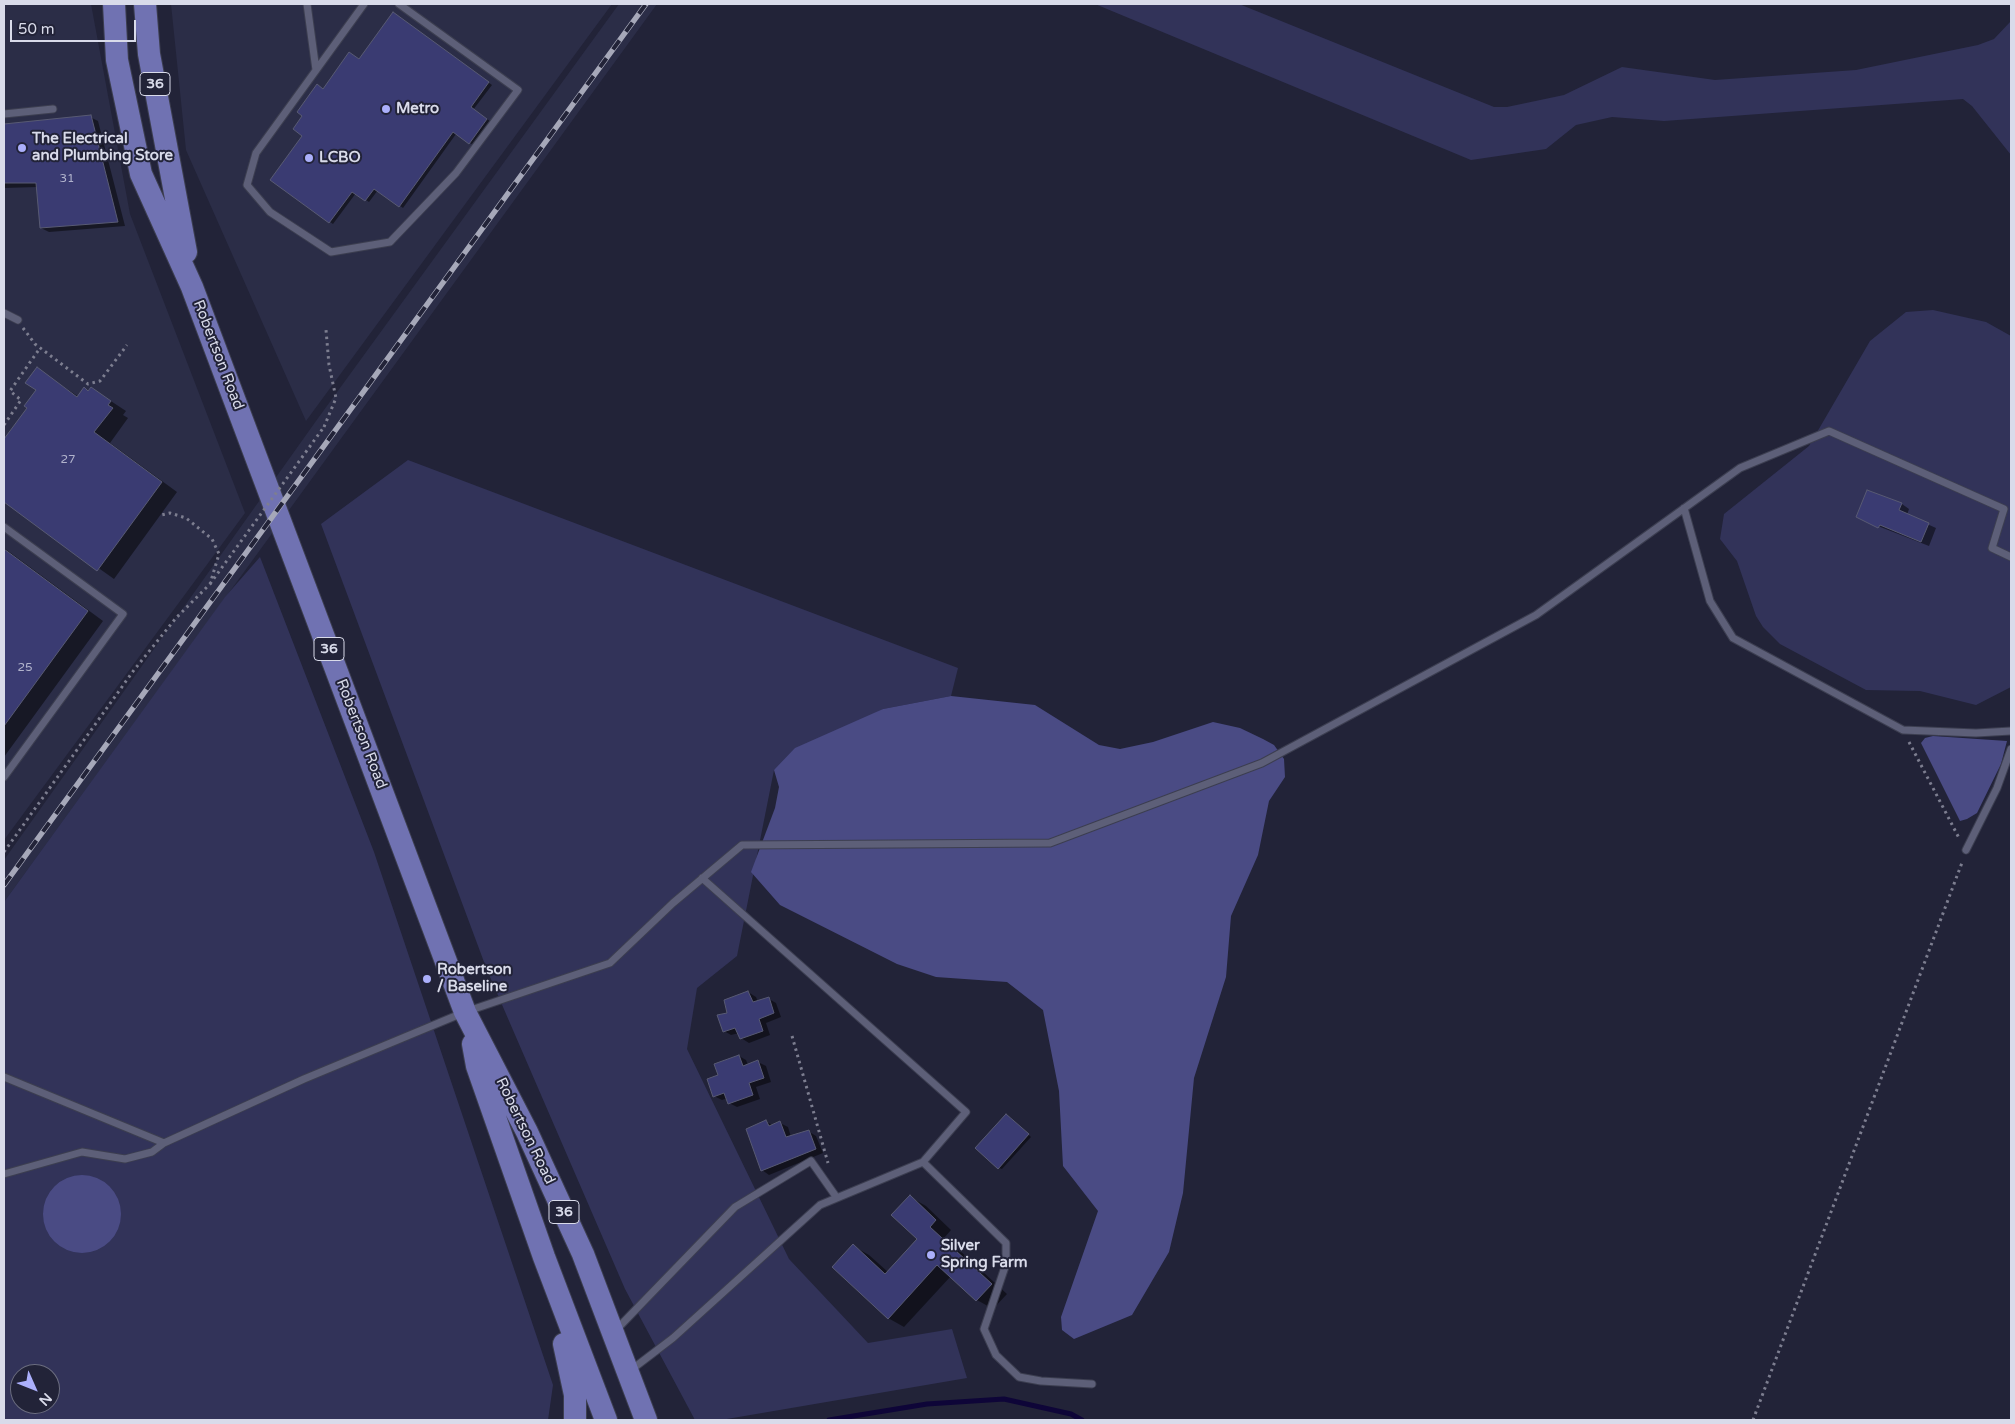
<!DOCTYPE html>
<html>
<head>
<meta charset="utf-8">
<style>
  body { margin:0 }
  #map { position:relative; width:2015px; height:1424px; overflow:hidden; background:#222338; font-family:"Varela Round",sans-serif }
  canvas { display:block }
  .frame { position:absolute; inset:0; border:5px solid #d9dbea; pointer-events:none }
  .north { position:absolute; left:10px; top:1364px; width:50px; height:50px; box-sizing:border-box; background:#222338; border:1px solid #6b6d7f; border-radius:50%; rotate:134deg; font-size:14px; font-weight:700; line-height:20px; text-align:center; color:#d9dbea }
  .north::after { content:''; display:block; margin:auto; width:18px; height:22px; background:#abaffb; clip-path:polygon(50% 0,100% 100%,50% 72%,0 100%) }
  .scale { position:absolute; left:10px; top:20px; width:126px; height:22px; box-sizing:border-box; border:2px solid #d9dbea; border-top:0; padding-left:6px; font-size:15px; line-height:18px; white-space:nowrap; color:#d9dbea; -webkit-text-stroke:4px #222338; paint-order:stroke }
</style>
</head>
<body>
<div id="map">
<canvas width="2015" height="1424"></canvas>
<div class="frame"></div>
<div class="north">N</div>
<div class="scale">50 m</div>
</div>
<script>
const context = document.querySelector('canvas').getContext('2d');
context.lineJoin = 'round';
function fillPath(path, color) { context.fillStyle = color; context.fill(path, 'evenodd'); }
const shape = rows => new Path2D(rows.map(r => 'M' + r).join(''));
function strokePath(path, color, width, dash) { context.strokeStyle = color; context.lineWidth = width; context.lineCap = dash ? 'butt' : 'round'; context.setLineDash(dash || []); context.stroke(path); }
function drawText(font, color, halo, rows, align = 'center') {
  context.font = font + ' "Varela Round",sans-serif'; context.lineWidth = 4; context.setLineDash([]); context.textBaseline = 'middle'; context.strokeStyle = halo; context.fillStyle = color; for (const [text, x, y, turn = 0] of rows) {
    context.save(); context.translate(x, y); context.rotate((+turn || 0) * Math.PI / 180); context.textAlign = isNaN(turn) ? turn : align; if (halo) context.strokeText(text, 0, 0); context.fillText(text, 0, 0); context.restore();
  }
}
const built = shape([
  [4,4,91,4,130,214,245,513,4,840],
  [171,4,612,4,306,421,186,150],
  [619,4,657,4,4,902,4,860,316,421]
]);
const green = shape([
  [1095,4,1239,4,1494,107,1507,107,1564,95,1622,67,1715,80,1856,70,1978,45,1994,39,2011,21,2011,155,1972,106,1963,99,1664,121,1612,117,1576,125,1546,149,1471,160],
  [1933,310,1986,322,2011,336,2011,687,1976,705,1920,691,1866,690,1780,644,1763,627,1756,616,1737,561,1720,539,1724,514,1809,446,1870,341,1906,312],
  [408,460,958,668,951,696,883,709,774,770,737,956,697,988,687,1049,789,1259,868,1343,952,1329,967,1378,721,1420,695,1420,625,1289,487,970,321,524],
  [260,557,374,852,553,1385,548,1420,4,1420,4,902,225,597],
  [20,1374,50,1374,50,1404,20,1404]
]);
const forest = shape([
  [951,696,1035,705,1099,745,1120,749,1153,742,1213,722,1240,728,1263,739,1274,745,1284,759,1285,777,1269,801,1258,855,1231,916,1226,977,1194,1078,1183,1193,1169,1252,1132,1315,1074,1339,1062,1330,1061,1317,1098,1211,1063,1166,1059,1091,1043,1010,1007,982,936,977,897,964,780,905,751,872,775,808,779,787,774,770,795,748,883,709],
  [1933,736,2007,741,2001,764,1977,813,1967,819,1960,821,1921,743,1925,738],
  '43 1214a39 39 0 1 1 78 0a39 39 0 1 1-78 0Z'
]);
const shadow = shape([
  [396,16,492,85,473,110,490,121,473,145,456,134,403,208,378,190,369,202,356,193,333,224,271,180,304,136,323,90,360,60],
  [90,117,98,121,125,226,49,232,41,228,38,187,4,188,4,125],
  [37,369,79,397,91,388,126,411,123,415,128,418,110,443,177,492,114,579,4,501,4,441,29,408,37,390],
  [1868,492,1902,504,1909,509,1907,515,1936,528,1929,546,1865,521],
  [4,548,103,621,4,757],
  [748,992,756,997,758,1002,769,999,776,1003,781,1017,766,1023,770,1035,749,1043,741,1038,739,1033,731,1035,724,1031,729,1013],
  [739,1056,746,1060,748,1065,758,1062,766,1066,771,1082,756,1087,760,1099,737,1107,729,1103,728,1098,722,1100,714,1096,719,1076],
  [1010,1117,1031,1137,1002,1169,999,1168],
  [766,1122,773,1125,780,1123,788,1127,791,1137,808,1131,816,1136,823,1153,769,1175,762,1170],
  [910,1197,926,1206,951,1230,945,1237,1007,1294,993,1309,977,1300,951,1276,904,1327,888,1318,853,1246,869,1255,888,1272,918,1239]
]);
const stream = shape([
  [829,1420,927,1404,1004,1399,1071,1414,1082,1420]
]);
const building = shape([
  [393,12,489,82,471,107,487,119,469,144,453,132,399,207,374,189,365,201,352,192,329,223,270,180,302,136,293,129,302,116,297,112,317,84,323,89,349,52,359,59,393,12],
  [91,115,118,222,40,228,36,183,4,183,4,124,91,115],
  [37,367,77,397,84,387,88,391,91,387,111,401,108,405,113,408,94,432,162,482,97,571,4,502,4,439,27,408,24,406,36,390,25,383,37,367],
  [1867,490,1902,503,1899,510,1929,523,1921,542,1880,525,1878,528,1856,517,1867,490],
  [4,549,88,611,4,726,4,549],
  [748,991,753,1002,769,997,774,1013,759,1019,763,1031,740,1039,735,1028,723,1032,717,1015,727,1013,724,1000,748,991],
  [739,1055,743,1066,758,1060,764,1078,749,1083,753,1095,728,1104,724,1093,713,1097,707,1079,718,1075,714,1064,739,1055],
  [1006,1114,1029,1134,998,1169,975,1148,1006,1114],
  [766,1120,769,1126,780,1121,786,1137,809,1130,816,1149,761,1171,746,1129,766,1120],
  [910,1195,936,1220,930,1227,992,1284,976,1301,937,1265,888,1319,832,1267,853,1244,885,1274,917,1239,891,1215,910,1195]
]);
const path = shape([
  [23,328,35,344,88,384,100,381,127,345],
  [4,425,21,400,10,391,40,348],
  [324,427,336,398,329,365,326,330],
  [1909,742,1959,838],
  [4,852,134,670,176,618,210,584,219,554,212,539,186,518,170,513,161,515],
  [792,1036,828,1163],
  [1753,1420,1963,860]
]);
const service = shape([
  [307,4,316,70],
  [364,4,256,153,247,185,270,212,331,252,390,242,456,173,518,90,399,4],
  [4,114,53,109],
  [4,313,18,320],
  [1684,508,1710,601,1733,638,1903,730,1976,733,2011,731],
  [4,527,123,614,4,777],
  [1966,850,1997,788,2011,749],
  [702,878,966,1112,923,1162,1006,1243,1006,1264,984,1329,996,1355,1019,1377,1041,1381,1092,1384],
  [4,1077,164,1143],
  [4,1174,82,1152,125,1159,152,1152,164,1143,304,1079,465,1012,610,963,673,903,742,845,1050,843,1262,763,1536,615,1740,468,1829,431,2004,509,1992,548,2011,557],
  [615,1331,735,1207,811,1161,837,1198],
  [631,1370,673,1338,820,1205,923,1162]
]);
const primary = shape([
  [114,4,117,60,141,174,192,287,465,1012,527,1132,583,1254,646,1420],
  [145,4,149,54,186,252],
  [473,1044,477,1066,544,1257,606,1420],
  [564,1344,575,1395,575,1420]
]);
const rail = shape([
  [4,885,646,4]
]);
const pathBridge = shape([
  [210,584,324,427]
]);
const markers = [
  [386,109,5,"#abaffb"],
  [22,148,5,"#abaffb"],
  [309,158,5,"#abaffb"],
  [427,979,5,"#abaffb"],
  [931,1255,5,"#abaffb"]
];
const numberNames = [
  ["31",67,179],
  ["27",68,460],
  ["25",25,668]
];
const shields = [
  [155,84,30],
  [329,649,30],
  [564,1212,30]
];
const shieldNames = [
  ["36",155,84],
  ["36",329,649],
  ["36",564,1212]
];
const poiNames = [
  ["Metro",396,109],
  ["The Electrical",32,139],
  ["and Plumbing Store",32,156],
  ["LCBO",319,158],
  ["Robertson",437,970],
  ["/ Baseline",437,987],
  ["Silver",941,1246],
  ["Spring Farm",941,1263]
];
const streetNames = [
  ["Robertson Road",218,355,69],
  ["Robertson Road",361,734,69],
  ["Robertson Road",525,1131,64]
];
fillPath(built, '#2b2d47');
fillPath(green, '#323359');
fillPath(forest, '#4a4b84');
fillPath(shadow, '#0007');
strokePath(stream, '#0e0538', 5);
fillPath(building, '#3a3b72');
strokePath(building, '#585a73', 1);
strokePath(service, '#3c3e50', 9);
strokePath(primary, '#3c3e50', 24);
strokePath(path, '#7d7e90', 3, [2.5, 4]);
strokePath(service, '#5d5f78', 7);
strokePath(primary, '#7072b2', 22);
strokePath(rail, '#a6a8b9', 5.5);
strokePath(rail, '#222338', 4, [11]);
strokePath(pathBridge, '#7d7e90', 3, [2.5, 4]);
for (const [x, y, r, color] of markers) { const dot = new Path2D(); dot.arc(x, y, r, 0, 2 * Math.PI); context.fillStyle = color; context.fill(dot); strokePath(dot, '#222338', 2); }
drawText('12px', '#b1b3cc', null, numberNames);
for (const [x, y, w] of shields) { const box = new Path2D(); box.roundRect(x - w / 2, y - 11.5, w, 23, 4); context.fillStyle = '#222338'; context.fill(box); strokePath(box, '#d9dbea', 1); }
drawText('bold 14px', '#d9dbea', null, shieldNames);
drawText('bold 15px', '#d9dbea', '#222338', poiNames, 'left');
drawText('15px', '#d9dbea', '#222338', streetNames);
</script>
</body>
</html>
